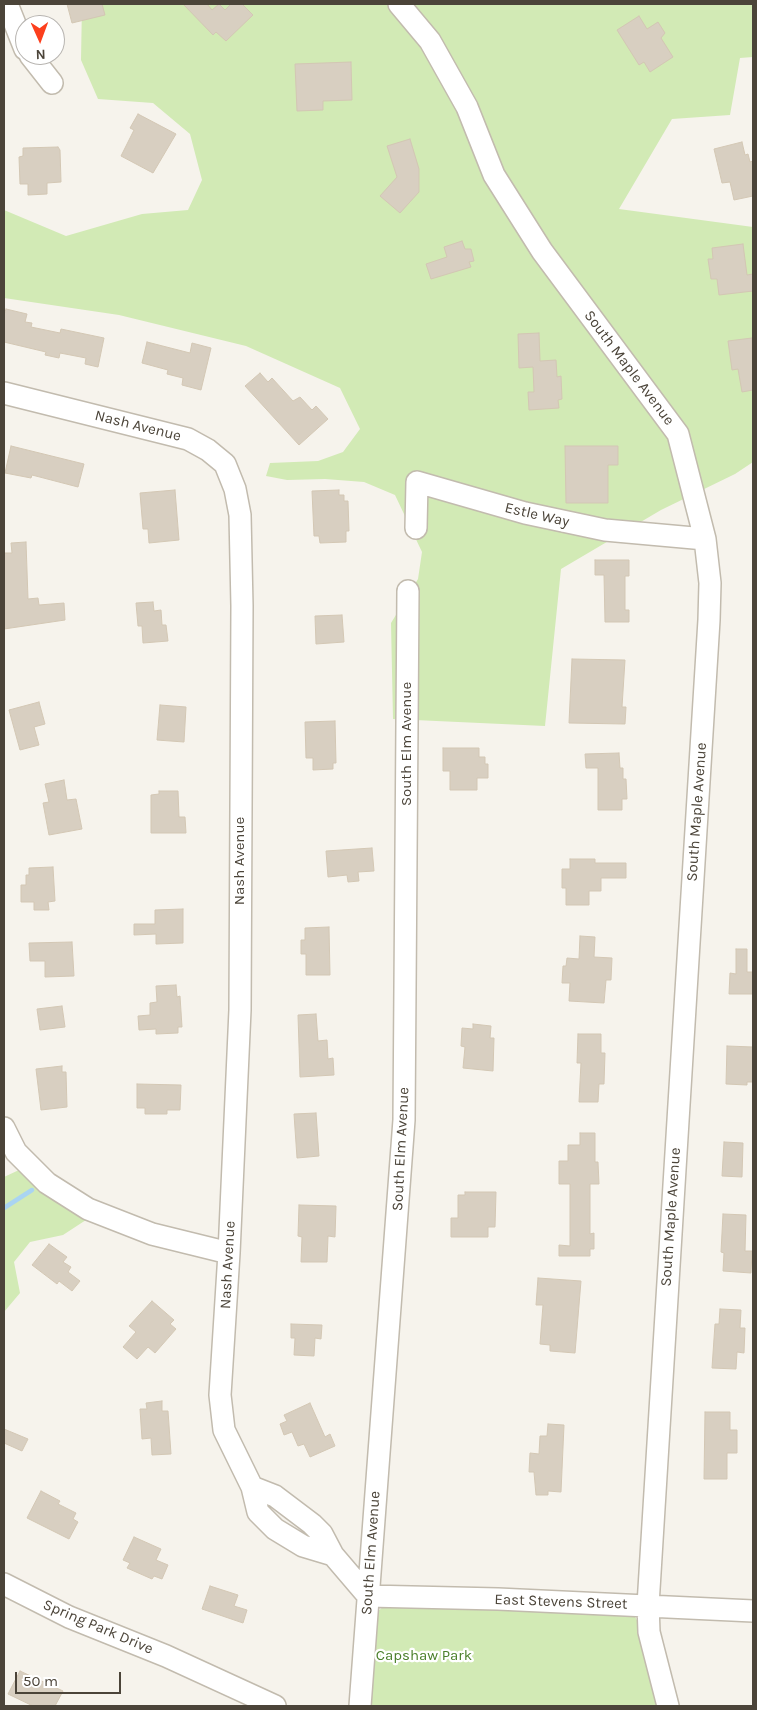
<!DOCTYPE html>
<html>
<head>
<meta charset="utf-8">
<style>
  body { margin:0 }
  #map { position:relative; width:757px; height:1710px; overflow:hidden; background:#f6f3ec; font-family:Karla,sans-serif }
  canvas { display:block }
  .frame { position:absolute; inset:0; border:5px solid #4b4439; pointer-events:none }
  .north { position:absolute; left:15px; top:15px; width:50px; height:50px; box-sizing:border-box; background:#fff; border:1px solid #b7b4b0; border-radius:50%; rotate:178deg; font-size:14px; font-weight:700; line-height:20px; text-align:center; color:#4b4439 }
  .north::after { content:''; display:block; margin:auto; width:18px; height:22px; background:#fc3f1d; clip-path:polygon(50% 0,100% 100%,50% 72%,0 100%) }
  .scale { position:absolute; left:15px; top:1672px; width:106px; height:22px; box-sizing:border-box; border:2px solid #4b4439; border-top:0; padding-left:6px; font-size:15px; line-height:18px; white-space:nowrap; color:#4b4439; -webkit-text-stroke:4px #fff; paint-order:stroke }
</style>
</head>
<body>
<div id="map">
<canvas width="757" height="1710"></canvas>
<div class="frame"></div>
<div class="north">N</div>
<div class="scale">50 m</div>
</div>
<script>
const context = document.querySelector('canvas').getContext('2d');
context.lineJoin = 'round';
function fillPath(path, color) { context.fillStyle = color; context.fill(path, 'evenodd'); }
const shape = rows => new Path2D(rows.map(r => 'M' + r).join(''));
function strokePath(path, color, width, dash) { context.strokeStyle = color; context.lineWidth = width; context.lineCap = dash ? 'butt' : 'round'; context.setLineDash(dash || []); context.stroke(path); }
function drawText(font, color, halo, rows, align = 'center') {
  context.font = font + ' Karla,sans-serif'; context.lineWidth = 4.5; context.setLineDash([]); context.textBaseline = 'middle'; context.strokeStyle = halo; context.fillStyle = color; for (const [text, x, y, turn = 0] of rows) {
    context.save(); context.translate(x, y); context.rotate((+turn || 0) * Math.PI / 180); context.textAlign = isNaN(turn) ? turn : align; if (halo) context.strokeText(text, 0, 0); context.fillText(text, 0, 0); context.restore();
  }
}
const green = shape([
  [82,4,753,4,753,57,740,58,730,115,672,119,619,209,753,227,753,462,735,474,661,510,561,569,545,726,393,719,391,623,418,579,422,552,395,495,364,482,325,479,287,480,266,476,270,463,318,461,343,452,360,429,340,388,246,346,119,315,4,298,4,210,66,236,142,214,188,210,202,180,190,134,153,103,98,99,81,60],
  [19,1170,89,1218,63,1235,30,1242,14,1262,20,1293,4,1312,4,1177],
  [393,1605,634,1615,638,1622,658,1706,370,1706,377,1612,383,1607]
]);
const stream = shape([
  [4,1208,32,1190]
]);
const building = shape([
  [67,4,102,4,105,15,72,23,67,4],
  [183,4,207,4,212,10,219,4,225,10,231,4,242,4,253,15,226,41,216,32,213,35,183,4],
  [639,16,647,29,658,22,665,33,661,38,673,57,650,72,644,62,639,65,617,30,639,16],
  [351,62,352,100,323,101,323,110,297,111,295,64,351,62],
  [138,114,176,134,153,173,121,156,134,130,130,128,138,114],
  [410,139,419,169,419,192,400,213,380,196,397,177,387,146,410,139],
  [742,142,745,155,748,154,750,162,753,161,753,196,734,200,730,182,722,183,714,149,742,142],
  [58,147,60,150,61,182,47,183,47,194,28,195,28,184,20,184,19,157,23,156,23,148,58,147],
  [462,241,465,249,471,249,474,261,469,262,471,267,431,279,426,264,447,257,444,247,462,241],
  [743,244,747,275,753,274,753,291,719,295,717,279,711,279,708,259,713,259,712,248,743,244],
  [6,309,27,314,25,322,32,323,31,327,60,333,61,329,104,338,98,367,85,364,86,358,60,353,59,358,45,355,46,352,4,342,4,315,6,309],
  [539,333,540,361,556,360,557,377,561,376,562,399,558,400,559,408,529,410,528,392,534,392,533,367,519,368,518,334,539,333],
  [752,338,753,390,742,392,738,369,732,370,728,341,752,338],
  [147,342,190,353,192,343,211,348,201,390,182,385,183,378,167,374,168,370,142,363,147,342],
  [260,373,268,382,272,378,293,401,300,397,312,410,316,406,328,419,299,445,245,386,260,373],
  [11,446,84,464,78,487,32,475,31,478,5,473,11,446],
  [565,446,618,446,618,465,608,465,608,503,566,503,565,446],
  [175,490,179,540,149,543,148,529,143,529,140,493,175,490],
  [339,490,339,495,344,495,344,501,348,501,349,531,346,531,346,542,320,543,319,536,314,536,312,491,339,490],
  [26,542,28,599,38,598,39,605,64,603,65,620,4,629,4,553,12,553,11,543,26,542],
  [595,560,629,560,629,576,625,576,625,610,629,610,629,622,605,622,604,575,595,575,595,560],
  [153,602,154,611,161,610,162,625,166,625,168,641,143,643,142,626,138,626,136,603,153,602],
  [342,615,344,642,316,644,315,616,342,615],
  [572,659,625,660,622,707,626,707,625,724,569,723,572,659],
  [39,702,45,724,34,727,39,745,20,750,9,710,39,702],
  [160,705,186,707,184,742,157,740,160,705],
  [335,721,336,763,333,763,333,769,313,770,313,758,306,758,305,722,335,721],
  [443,748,479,748,479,757,485,757,485,764,488,764,488,778,477,778,477,790,450,790,450,771,443,771,443,748],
  [619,753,620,768,623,768,623,779,626,779,627,799,622,799,622,810,598,810,598,768,586,768,585,754,619,753],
  [64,780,67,800,76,799,82,829,49,835,43,803,49,802,45,784,64,780],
  [159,791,178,791,179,817,185,817,186,833,151,833,151,795,159,794,159,791],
  [372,848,374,871,358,872,359,881,348,882,347,875,328,877,326,851,372,848],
  [570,859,595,859,595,863,626,863,626,878,601,878,601,891,589,891,589,905,566,905,566,888,562,888,562,869,570,869,570,859],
  [53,867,55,901,48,902,49,910,34,910,34,902,21,902,21,885,26,885,26,875,29,875,29,868,53,867],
  [183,909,183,943,156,944,156,934,134,935,134,924,155,924,155,910,183,909],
  [329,927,330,975,306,975,306,954,301,954,301,940,305,940,305,928,329,927],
  [580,936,595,937,594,957,612,958,611,980,606,980,604,1003,569,1001,570,983,562,983,563,966,566,966,567,958,579,959,580,936],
  [72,942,74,976,45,977,45,961,30,961,29,943,72,942],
  [736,949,747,949,747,972,753,972,753,994,729,994,730,973,736,974,736,949],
  [176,985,177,997,180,996,182,1027,178,1027,178,1033,156,1034,156,1029,139,1030,138,1016,150,1015,150,1003,157,1002,156,986,176,985],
  [62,1006,65,1027,40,1030,37,1009,62,1006],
  [316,1014,318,1041,327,1040,328,1059,333,1058,334,1075,300,1077,298,1015,316,1014],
  [473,1024,491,1026,490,1038,494,1038,493,1071,463,1068,465,1047,461,1046,462,1028,473,1029,473,1024],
  [578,1034,601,1034,601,1053,605,1053,604,1084,599,1084,598,1102,579,1102,581,1063,577,1063,578,1034],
  [727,1046,753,1047,753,1082,747,1082,747,1085,726,1084,727,1046],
  [62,1066,62,1072,66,1072,67,1107,41,1110,36,1069,62,1066],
  [137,1084,181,1085,180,1110,167,1110,167,1114,145,1114,145,1108,137,1108,137,1084],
  [316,1113,319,1156,297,1158,294,1114,316,1113],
  [580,1133,595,1133,595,1162,598,1162,599,1184,590,1184,590,1234,594,1233,594,1249,590,1249,590,1256,559,1256,559,1245,570,1246,570,1184,559,1184,559,1161,568,1161,568,1145,580,1145,580,1133],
  [724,1142,743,1143,742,1177,722,1176,724,1142],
  [465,1192,496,1192,495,1227,488,1227,488,1237,451,1237,451,1218,458,1218,458,1195,465,1195,465,1192],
  [299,1205,336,1206,335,1237,328,1236,327,1262,301,1262,302,1237,298,1236,299,1205],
  [723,1214,746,1215,745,1251,752,1251,751,1273,723,1271,724,1253,721,1252,723,1214],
  [49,1244,67,1257,63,1262,71,1267,68,1272,80,1281,72,1291,59,1281,57,1284,32,1265,49,1244],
  [538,1278,581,1281,575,1353,550,1351,550,1345,540,1344,543,1305,536,1305,538,1278],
  [152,1301,174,1320,170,1324,176,1329,155,1353,148,1347,137,1359,123,1347,136,1332,129,1326,152,1301],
  [720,1309,741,1310,740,1328,745,1328,744,1353,737,1352,736,1369,712,1368,715,1324,719,1324,720,1309],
  [291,1324,322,1325,321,1339,315,1338,314,1356,294,1355,295,1338,291,1338,291,1324],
  [162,1401,162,1411,168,1411,171,1454,152,1455,151,1438,142,1439,140,1409,147,1409,146,1403,162,1401],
  [310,1403,325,1437,330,1434,335,1446,310,1457,304,1444,298,1446,292,1432,284,1435,280,1424,287,1421,284,1415,310,1403],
  [705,1412,730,1412,730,1430,737,1430,737,1453,727,1453,727,1479,704,1479,705,1412],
  [548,1424,564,1425,561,1492,548,1491,548,1495,536,1495,534,1472,529,1472,530,1453,539,1454,540,1436,547,1436,548,1424],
  [4,1429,28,1439,22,1451,4,1443,4,1429],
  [41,1491,60,1501,58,1504,76,1513,73,1519,78,1522,69,1539,27,1518,41,1491],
  [134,1537,161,1549,156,1560,168,1565,162,1579,154,1576,152,1579,127,1568,130,1563,123,1560,134,1537],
  [210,1586,238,1595,234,1606,247,1610,243,1623,202,1609,210,1586],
  [20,1671,63,1691,55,1706,33,1706,8,1694,20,1671]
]);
const minor = shape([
  [7,4,25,49],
  [399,4,430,41,467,107,494,175,542,251,678,434,705,539,710,583,709,620,648,1605,649,1632,668,1706],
  [30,55,52,83],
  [4,393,188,439,208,450,225,464,235,489,240,515,242,606,240,1010,229,1253,220,1395,224,1430,252,1487,258,1512,275,1529,303,1546,333,1555],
  [416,528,417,482,525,513,605,530,705,539],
  [4,1128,16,1152,47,1183,88,1209,152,1234,229,1253],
  [252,1487,275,1496,312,1524,322,1534,333,1555,368,1596],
  [4,1584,69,1617,166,1656,275,1706],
  [368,1596,498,1599,753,1611],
  [360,1706,404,1120,408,591]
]);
const streetNames = [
  ["South Maple Avenue",629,368,53],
  ["Nash Avenue",138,426,14],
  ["Estle Way",537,515,13],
  ["South Elm Avenue",407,744,-90],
  ["South Maple Avenue",697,812,-86],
  ["Nash Avenue",240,861,-90],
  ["South Elm Avenue",401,1149,-87],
  ["South Maple Avenue",671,1217,-86],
  ["Nash Avenue",228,1265,-87],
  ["South Elm Avenue",371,1553,-86],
  ["East Stevens Street",561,1602,2],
  ["Spring Park Drive",98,1627,23]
];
const parkNames = [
  ["Capshaw Park",424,1656]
];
fillPath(green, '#d2eab5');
strokePath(stream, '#a9d4f2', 4.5);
fillPath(building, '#d8cfc1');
strokePath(building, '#d3c7b4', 1);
strokePath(minor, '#c2bbae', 24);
strokePath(minor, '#fff', 21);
drawText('15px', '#4b4439', '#fff', streetNames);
drawText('15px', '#4a7f2a', '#fff', parkNames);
</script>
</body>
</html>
